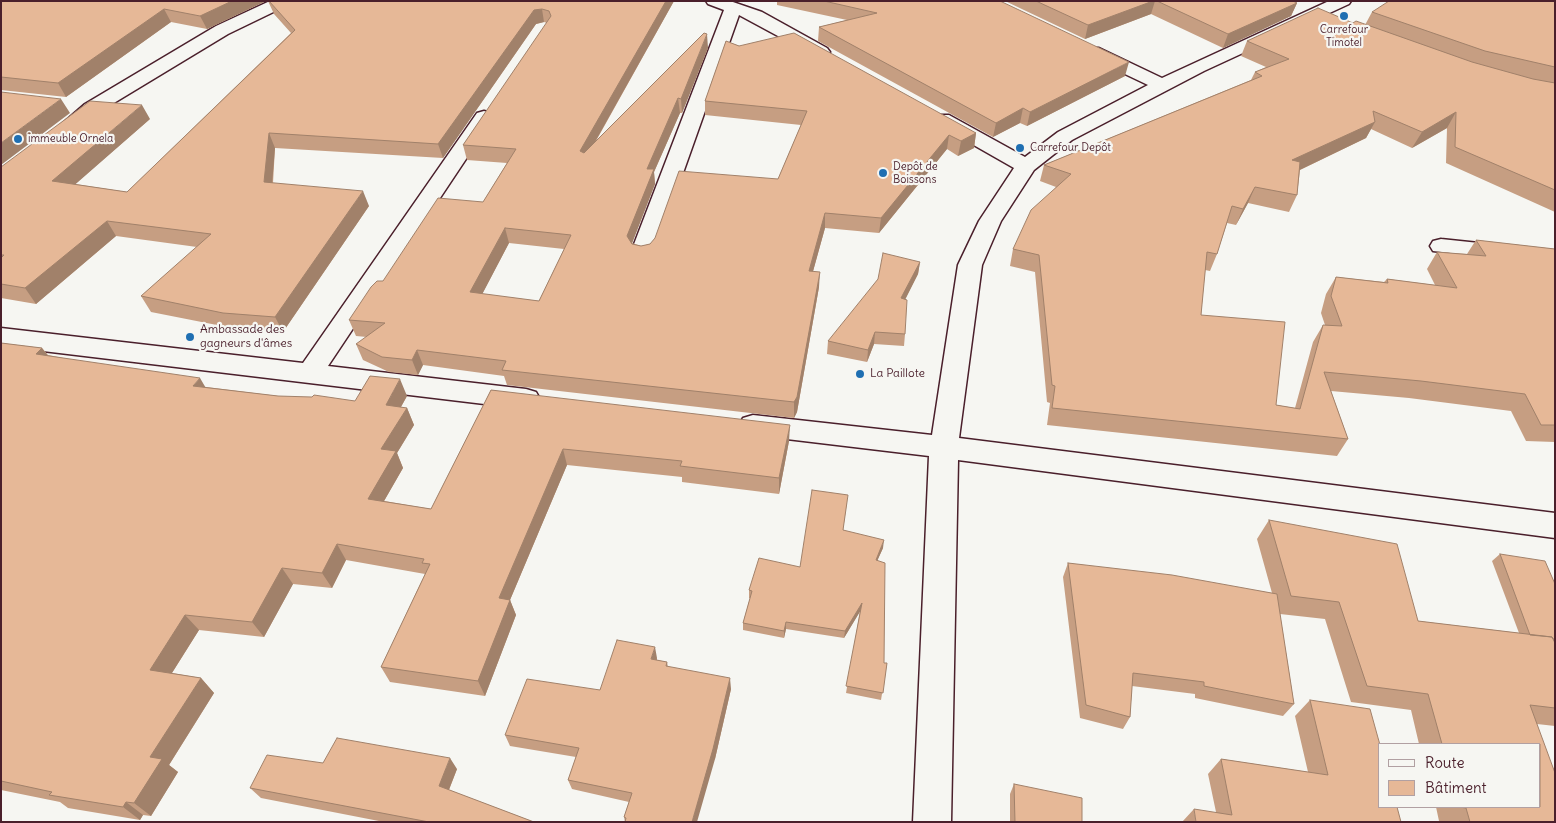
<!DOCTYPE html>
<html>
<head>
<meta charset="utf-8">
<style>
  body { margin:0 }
  #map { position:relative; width:1556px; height:823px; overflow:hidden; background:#f6f6f2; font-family:Delius,sans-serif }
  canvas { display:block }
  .frame { position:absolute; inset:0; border:2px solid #4a1f2b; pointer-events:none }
  .legend { position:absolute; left:1378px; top:743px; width:162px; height:65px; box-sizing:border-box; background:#f6f6f2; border:1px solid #b1a0a2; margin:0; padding:6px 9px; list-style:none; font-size:15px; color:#4a1f2b }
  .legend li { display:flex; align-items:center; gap:10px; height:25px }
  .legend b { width:25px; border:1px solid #b1a0a2 }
</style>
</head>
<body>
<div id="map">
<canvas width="1556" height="823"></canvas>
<div class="frame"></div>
<ul class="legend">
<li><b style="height:6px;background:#f6f6f2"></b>Route</li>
<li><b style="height:14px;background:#e6b897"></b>Bâtiment</li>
</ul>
</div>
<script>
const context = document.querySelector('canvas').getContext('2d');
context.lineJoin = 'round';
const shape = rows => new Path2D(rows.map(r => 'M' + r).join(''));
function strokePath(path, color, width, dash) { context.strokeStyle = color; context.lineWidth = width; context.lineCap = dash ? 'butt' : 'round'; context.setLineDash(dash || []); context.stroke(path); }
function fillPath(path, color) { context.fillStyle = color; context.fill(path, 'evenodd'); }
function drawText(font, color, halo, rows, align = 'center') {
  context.font = font + ' Delius,sans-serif'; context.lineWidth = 4.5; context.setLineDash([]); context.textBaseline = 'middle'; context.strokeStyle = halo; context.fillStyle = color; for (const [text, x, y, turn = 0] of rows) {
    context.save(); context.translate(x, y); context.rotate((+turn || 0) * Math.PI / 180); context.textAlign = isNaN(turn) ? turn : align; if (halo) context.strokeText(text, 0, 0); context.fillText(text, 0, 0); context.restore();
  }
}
const minor = shape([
  [270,1,292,1,290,4,228,34,99,112,79,128,72,130,65,128,62,124,85,104,216,26,270,1],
  [706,1,730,1,762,12,827,48,830,52,827,56,821,57,815,56,739,15,655,252,651,257,643,259,635,257,631,252,724,10,708,4,706,1],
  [1329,1,1351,1,1349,4,1204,71,1072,140,1034,170,1001,221,982,265,959,438,1555,513,1555,538,958,460,951,822,913,822,929,456,753,435,743,432,739,425,743,418,753,415,932,435,958,265,979,221,1014,168,935,123,932,119,935,115,949,115,1025,157,1058,132,1148,85,1087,56,1084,52,1087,48,1099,48,1162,78,1329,1],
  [484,111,491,113,494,117,328,366,526,389,536,392,540,399,536,406,526,409,1,346,1,328,303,363,477,113,484,111],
  [1441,239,1555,251,1555,265,1433,251,1430,246,1433,241,1441,239]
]);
const wall = shape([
  [1,1,266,1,207,29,171,22,66,97,1,90],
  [268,1,674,1,596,141,708,48,682,113,680,113,654,172,655,184,632,243,641,246,650,244,778,179,801,125,705,115,705,101,726,41,976,133,974,148,958,156,947,149,879,233,825,228,813,271,819,287,797,412,794,418,507,385,504,376,423,365,418,375,389,372,363,360,356,344,367,337,356,336,349,320,383,281,483,202,507,163,467,160,463,145,547,23,544,22,536,24,443,158,275,148,273,183,369,206,283,332,232,328,151,312,141,296,197,247,116,236,36,304,1,298,1,167,150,119,75,184,127,192,291,33,274,14],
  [509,243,564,249,539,301,482,294],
  [777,1,1000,1,1125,76,1027,126,1020,123,993,137,818,41,819,27,847,20,777,5],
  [1005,1,1293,1,1297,3,1291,16,1223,48,1151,14,1085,39],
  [1555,1,1555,212,1446,163,1447,128,1412,148,1371,129,1366,138,1300,170,1297,195,1289,212,1248,203,1236,225,1227,223,1217,254,1210,271,1205,270,1201,315,1276,405,1295,408,1313,342,1323,325,1325,325,1321,313,1326,294,1336,277,1384,282,1387,279,1435,285,1427,269,1437,252,1467,254,1476,240,1555,249,1555,442,1526,441,1511,411,1409,398,1331,391,1348,439,1337,456,1047,425,1050,403,1047,402,1035,272,1010,266,1013,249,1056,187,1040,181,1044,165,1251,80,1255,72,1266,67,1241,56,1247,41,1353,23,1365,25,1372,12],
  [920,262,918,274,905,299,905,334,904,346,874,344,867,362,827,354,828,341],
  [1,343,42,348,48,355,206,387,278,396,355,401,407,396,401,407,407,408,414,425,397,453,403,468,384,501,431,509,491,390,789,441,779,494,682,482,682,477,567,465,510,600,516,615,485,696,390,682,381,667,425,574,346,560,332,588,293,584,264,637,199,630,172,673,201,678,214,693,169,765,178,772,151,816,143,815,140,820,68,808,60,802,1,790],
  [847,502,843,530,883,548,877,561,884,663,887,663,881,700,846,693,860,611,844,638,786,629,784,638,743,630,743,623,750,598,749,598,749,590,800,567],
  [1269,520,1418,621,1519,633,1492,561,1500,554,1555,584,1555,726,1537,724,1555,822,1439,821,1436,807,1540,807,1540,744,1419,744,1411,710,1351,702,1325,619,1280,614,1294,704,1283,716,1195,698,1195,694,1132,686,1130,717,1123,729,1080,718,1063,577,1068,563,1272,593,1257,539],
  [657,658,657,660,667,662,668,667,731,689,715,759,625,822,624,817,629,802,572,789,568,780,576,757,510,746,505,735,600,690],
  [1310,700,1401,822,1196,822,1216,812,1208,774,1221,759,1308,772,1295,716],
  [323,763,457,769,449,790,534,822,384,822,261,798,250,788],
  [1014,784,1082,822,1010,822,1010,794],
  [1194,809,1196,822,1182,822]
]);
const shadedWall = shape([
  [232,1,266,1,207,29,200,16],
  [666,1,674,1,582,165,580,151],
  [1153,1,1155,1,1151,14,1085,39,1088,25],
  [1297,3,1291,16,1223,48,1228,34],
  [164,9,171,22,66,97,58,83],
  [542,9,544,22,536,24,443,158,438,144,534,10],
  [707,34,708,48,682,113,681,99],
  [1129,62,1125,76,1027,126,1030,112],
  [678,98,680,113,654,172,655,184,629,251,627,236,647,169],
  [61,99,70,113,1,165,1,143],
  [142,105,150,119,62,196,52,181],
  [1023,108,1020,123,993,137,996,123],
  [1456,112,1447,128,1412,148,1422,132],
  [1375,122,1366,138,1285,177,1292,160],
  [269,133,275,148,271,197,264,182],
  [976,133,974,148,958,156,961,141],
  [949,135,947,149,879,233,881,218],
  [1255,187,1248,203,1236,225,1243,209],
  [363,191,369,206,283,332,275,317],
  [825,213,825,228,809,286,809,271],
  [107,221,116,236,36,304,25,288],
  [505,228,509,243,475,308,470,292],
  [920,262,918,274,900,310,901,298],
  [820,272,819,287,797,412,794,418,794,402],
  [875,332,874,344,867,362,868,350],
  [42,348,55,365,36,354],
  [417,350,423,365,418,375,412,360],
  [200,378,210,395,193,386],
  [400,379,407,396,393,421,386,405],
  [407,408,414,425,397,453,403,468,376,515,368,499,381,449],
  [790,425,789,441,779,494,779,478],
  [563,449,567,465,510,600,516,615,485,696,478,681,499,598],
  [884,540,883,548,874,568,876,560],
  [337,544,346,560,332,588,322,573],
  [282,568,293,584,264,637,252,622],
  [862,603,861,610,844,638,845,631],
  [185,615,199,630,165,684,150,670],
  [786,622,786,629,784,638,784,631],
  [655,647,657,658,654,670,651,659],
  [201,678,214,693,169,765,178,772,151,816,134,803,150,757],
  [730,678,731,689,715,759,697,822,692,822],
  [450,758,457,769,446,797,439,786],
  [126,802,143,815,140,820,123,807]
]);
const building = shape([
  [1,1,232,1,200,16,164,9,58,83,1,77,1,1],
  [269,1,666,1,580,151,584,153,704,33,707,34,681,99,678,98,647,169,654,169,627,236,632,244,641,246,650,244,655,238,679,171,778,179,807,111,705,101,726,41,739,46,794,33,976,133,961,141,949,135,881,218,825,213,809,271,820,272,797,397,794,402,502,370,506,361,417,350,412,360,382,357,356,344,385,323,349,320,371,287,377,281,383,281,438,198,483,202,516,149,463,145,551,16,549,11,542,9,534,10,438,144,269,133,264,182,363,191,275,317,223,313,141,296,211,234,107,221,25,288,1,284,1,258,4,255,1,255,1,167,90,101,142,105,52,181,127,192,295,30,269,1],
  [505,228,571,235,539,301,470,292,505,228],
  [824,1,1000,1,1129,62,1030,112,1023,108,996,123,819,27,877,13,824,1],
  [1036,1,1153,1,1088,25,1036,1],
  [1157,1,1293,1,1297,3,1228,34,1157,1],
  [1389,1,1555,1,1555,67,1485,51,1372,12,1389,1],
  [1318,8,1353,23,1356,21,1472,62,1533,79,1555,83,1555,190,1455,147,1456,112,1422,132,1373,111,1375,122,1292,160,1300,162,1297,195,1255,187,1243,209,1232,206,1217,254,1207,252,1201,315,1285,322,1276,405,1300,409,1323,325,1342,326,1331,296,1336,277,1388,283,1387,279,1457,288,1437,252,1486,256,1476,240,1555,249,1555,425,1541,425,1525,394,1421,381,1324,372,1348,439,1052,408,1055,386,1052,385,1039,255,1013,249,1031,210,1071,174,1044,165,1262,76,1255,72,1289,59,1247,41,1318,8],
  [1,92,61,99,1,143,1,92],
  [883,253,920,262,901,298,907,300,905,334,875,332,868,350,828,341,878,279,883,253],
  [1,343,42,348,36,354,200,378,193,386,278,396,312,397,314,395,355,401,370,376,400,379,386,405,407,408,381,449,396,451,368,499,431,509,491,390,790,425,779,478,680,466,682,461,563,449,499,598,510,600,478,681,381,667,430,564,422,563,424,559,337,544,322,573,282,568,252,622,185,615,150,670,201,678,150,757,162,759,134,803,126,802,123,807,49,795,52,792,1,781,1,343],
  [812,490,848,495,843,530,884,540,876,560,885,563,884,663,887,663,883,693,846,686,862,603,845,631,786,622,784,631,743,623,752,591,749,590,759,558,800,567,812,490],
  [1269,520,1397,544,1418,621,1552,637,1555,643,1555,708,1530,705,1555,773,1555,822,1470,822,1466,808,1459,807,1540,807,1540,744,1442,744,1428,694,1367,686,1339,602,1291,596,1269,520],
  [1500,554,1545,561,1555,584,1555,639,1553,639,1552,637,1530,635,1500,554],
  [1068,563,1172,575,1277,594,1294,704,1204,686,1204,682,1133,673,1130,717,1086,705,1068,563],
  [617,640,655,647,651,659,667,662,666,666,730,678,713,749,692,822,625,822,626,818,624,817,632,793,568,780,579,748,505,735,527,679,600,690,617,640],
  [1310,700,1370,709,1380,745,1380,807,1397,807,1401,822,1196,822,1194,809,1232,815,1221,759,1328,775,1310,700],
  [337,738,450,758,439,786,534,822,429,822,250,788,267,755,323,763,337,738],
  [1014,784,1082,798,1082,822,1015,822,1014,784]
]);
const markers = [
  [1344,16,5,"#1f6fb2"],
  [18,139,5,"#1f6fb2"],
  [1020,148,5,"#1f6fb2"],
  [883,173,5,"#1f6fb2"],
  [190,337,5,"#1f6fb2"],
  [860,374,5,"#1f6fb2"]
];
const farPoinames = [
  ["Carrefour",1344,30,"center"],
  ["Timotel",1344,43,"center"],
  ["immeuble Ornela",28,139],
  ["Carrefour Depôt",1030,148],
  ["Depôt de",893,167],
  ["Boissons",893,180]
];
const poiNames = [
  ["Ambassade des",200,330],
  ["gagneurs d'âmes",200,344],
  ["La Paillote",870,374]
];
strokePath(minor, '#4a1f2b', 3);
fillPath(minor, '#f6f6f2');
fillPath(wall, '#c69e82');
fillPath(shadedWall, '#a1816a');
fillPath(building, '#e6b897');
strokePath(building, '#a1816a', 1);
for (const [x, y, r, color] of markers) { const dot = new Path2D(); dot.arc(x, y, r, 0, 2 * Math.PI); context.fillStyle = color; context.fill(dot); strokePath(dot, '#f6f6f2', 2); }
drawText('11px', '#4a1f2b', '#f6f6f2', farPoinames, 'left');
drawText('12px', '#4a1f2b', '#f6f6f2', poiNames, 'left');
</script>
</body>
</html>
